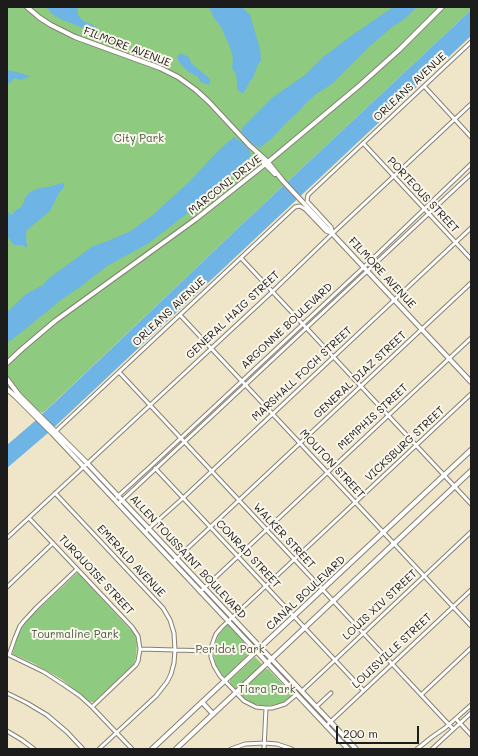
<!DOCTYPE html>
<html>
<head>
<meta charset="utf-8">
<style>
  body { margin:0 }
  #map { position:relative; width:478px; height:756px; overflow:hidden; background:#efe5c8; font-family:Mali,sans-serif }
  canvas { display:block }
  .frame { position:absolute; inset:0; border:8px solid #1c1c1c; pointer-events:none }
  .scale { position:absolute; left:336px; top:726px; width:83px; height:18px; box-sizing:border-box; border:2px solid #1c1c1c; border-top:0; padding-left:5px; font-size:12px; line-height:14px; white-space:nowrap; color:#1c1c1c; -webkit-text-stroke:3px #fbf7ec; paint-order:stroke }
</style>
</head>
<body>
<div id="map">
<canvas width="478" height="756"></canvas>
<div class="frame"></div>
<div class="scale">200 m</div>
</div>
<script>
const context = document.querySelector('canvas').getContext('2d');
context.lineJoin = 'round';
function fillPath(path, color) { context.fillStyle = color; context.fill(path, 'evenodd'); }
const shape = rows => new Path2D(rows.map(r => 'M' + r).join(''));
function strokePath(path, color, width, dash) { context.strokeStyle = color; context.lineWidth = width; context.lineCap = dash ? 'butt' : 'round'; context.setLineDash(dash || []); context.stroke(path); }
function drawText(font, color, halo, rows, align = 'center') {
  context.font = font + ' Mali,sans-serif'; context.lineWidth = 4; context.setLineDash([]); context.textBaseline = 'middle'; context.strokeStyle = halo; context.fillStyle = color; for (const [text, x, y, turn = 0] of rows) {
    context.save(); context.translate(x, y); context.rotate((+turn || 0) * Math.PI / 180); context.textAlign = isNaN(turn) ? turn : align; if (halo) context.strokeText(text, 0, 0); context.fillText(text, 0, 0); context.restore();
  }
}
const green = shape([
  [7,7,471,7,471,10,236,230,43,413,34,409,7,379],
  [77,573,79,574,130,629,134,633,137,641,136,657,134,664,94,702,90,702,61,679,33,663,13,654,13,652,17,637,24,624,30,617],
  [227,625,229,625,250,649,251,651,250,653,226,676,224,677,219,670,216,665,214,656,214,650,215,644,218,636],
  [255,657,263,665,237,690,230,683,230,680],
  [265,669,268,669,292,694,292,696,287,700,279,704,266,706,254,704,249,701,241,696,239,693,239,692]
]);
const water = shape([
  [47,7,77,7,78,14,81,19,85,22,91,24,97,28,98,32,86,29,60,19,51,13],
  [208,7,244,7,244,9,250,15,260,49,261,60,258,64,253,78,249,82,248,86,247,87,243,93,241,93,237,89,237,83,236,74,232,68,233,58,231,50,221,27,214,18,211,11],
  [393,7,417,7,402,21,392,27,370,46,332,84,316,94,306,103,299,111,285,124,273,137,260,148,251,143,247,138,242,132,242,128,272,98,305,75,322,58,351,36],
  [471,10,471,36,48,433,7,468,7,445,35,421,236,230],
  [180,53,189,57,191,63,210,79,210,83,209,85,201,82,198,77,189,72,182,66,179,62,177,57],
  [7,70,20,73,30,76,21,80,15,78,7,85],
  [234,137,242,142,248,148,251,155,247,161,235,172,207,195,193,209,158,236,149,243,107,266,80,287,62,299,28,327,10,341,7,342,7,312,26,294,43,285,48,279,93,246,108,241,131,231,154,214,190,181,219,150],
  [62,183,64,184,64,187,59,193,50,211,27,230,26,235,27,248,22,245,14,245,7,236,7,212,12,215,17,209,20,208,23,204,25,198,28,194,32,191,40,188,48,187]
]);
const street = shape([
  [424,86,471,137],
  [363,143,471,259],
  [333,233,331,227,307,201,308,195,471,42],
  [241,258,471,504],
  [180,315,471,626],
  [119,372,453,729],
  [56,431,295,207,300,206,305,209,326,231,331,233],
  [155,468,363,690],
  [55,493,163,608,170,620,174,633,175,650,174,663,171,674,167,682,156,696,99,749],
  [117,497,152,465,364,267,471,164],
  [118,504,471,174],
  [29,518,132,627,138,636,140,649,138,661,136,665,92,707],
  [145,532,183,498,471,228],
  [7,538,272,292,333,233,471,104],
  [173,562,471,283],
  [7,587,53,543],
  [200,592,471,338],
  [140,649,211,651],
  [7,654,44,672,64,685,80,696,92,707,132,749],
  [9,655,15,638,20,626,24,621,37,607,77,569],
  [302,691,471,532],
  [7,693,27,703,47,715,67,732,83,749],
  [297,694,285,704,272,708,266,708,256,707,244,701,220,676,214,666,211,657,211,648,214,639,216,634,222,627,471,394],
  [421,695,471,648],
  [316,707,331,693],
  [456,719,471,735],
  [326,726,471,590],
  [7,731,22,740,34,749],
  [231,749,245,744,264,743,277,744,292,749],
  [264,749,266,708],
  [417,749,432,737,445,728,471,705],
  [432,749,471,713]
]);
const secondary = shape([
  [27,7,40,18,51,25,75,37,160,68,178,77,196,90,209,102,250,146],
  [249,145,267,161,283,181,471,382],
  [258,156,264,163,275,174],
  [7,363,22,349,55,321,196,219,268,162,360,85,399,50,442,7],
  [7,379,19,395,87,463,356,749],
  [7,389,15,396,52,433,348,749],
  [202,702,213,714],
  [152,749,471,450],
  [176,749,471,471]
]);
const streetNames = [
  ["FILMORE AVENUE",127,47,21],
  ["ORLEANS AVENUE",410,87,-43],
  ["MARCONI DRIVE",225,185,-38],
  ["PORTEOUS STREET",423,195,47],
  ["FILMORE AVENUE",382,273,47],
  ["ORLEANS AVENUE",169,312,-43],
  ["GENERAL HAIG STREET",233,315,-43],
  ["ARGONNE BOULEVARD",287,326,-43],
  ["MARSHALL FOCH STREET",302,374,-43],
  ["GENERAL DIAZ STREET",360,375,-43],
  ["MEMPHIS STREET",373,417,-43],
  ["VICKSBURG STREET",405,444,-43],
  ["MOUTON STREET",332,464,47],
  ["WALKER STREET",284,536,47],
  ["CONRAD STREET",248,554,47],
  ["ALLEN TOUSSAINT BOULEVARD",188,557,47],
  ["EMERALD AVENUE",131,561,47],
  ["TURQUOISE STREET",96,575,47],
  ["CANAL BOULEVARD",306,593,-43],
  ["LOUIS XIV STREET",380,605,-43],
  ["LOUISVILLE STREET",392,651,-43]
];
const parkNames = [
  ["City Park",139,139],
  ["Tourmaline Park",75,635],
  ["Peridot Park",230,650],
  ["Tiara Park",267,690]
];
fillPath(green, '#8eca7f');
fillPath(water, '#6eb4e5');
strokePath(street, '#868072', 5);
strokePath(secondary, '#868072', 6);
strokePath(street, '#fff', 3);
strokePath(secondary, '#fff', 4);
drawText('11px', '#1c1c1c', '#fbf7ec', streetNames);
drawText('11px', '#44593f', '#fbf7ec', parkNames);
</script>
</body>
</html>
